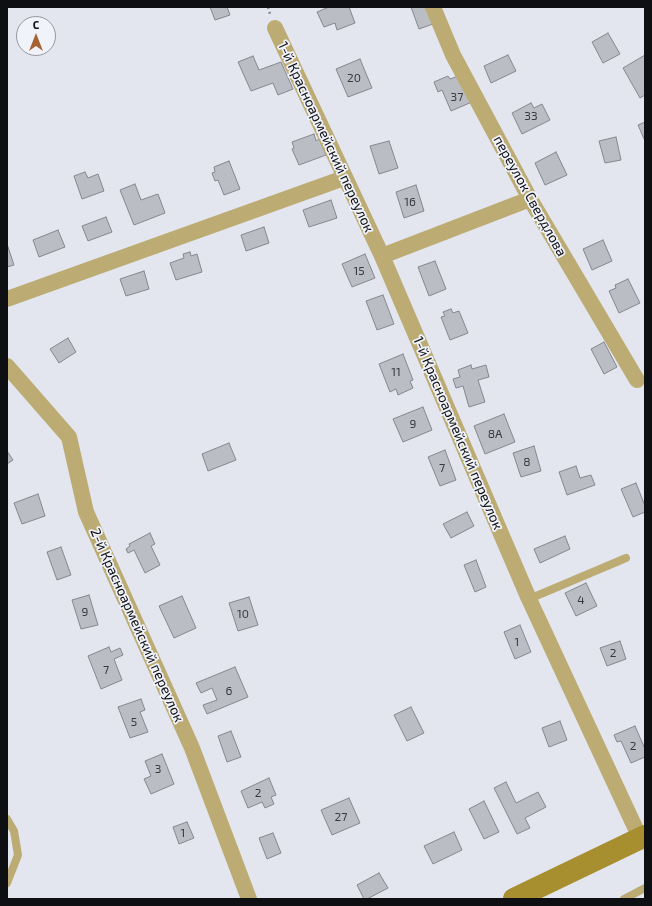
<!DOCTYPE html>
<html>
<head>
<meta charset="utf-8">
<style>
  body { margin:0 }
  #map { position:relative; width:652px; height:906px; overflow:hidden; background:#e3e6ee; font-family:"Exo 2",sans-serif }
  canvas { display:block }
  .frame { position:absolute; inset:0; border:8px solid #0e0f12; pointer-events:none }
  .north { position:absolute; left:16px; top:16px; width:40px; height:40px; box-sizing:border-box; background:#f1f3fb; border:1px solid #96989e; border-radius:50%; rotate:0deg; font-size:11px; font-weight:700; line-height:16px; text-align:center; color:#0e0f12 }
  .north::after { content:''; display:block; margin:auto; width:14px; height:18px; background:#a66332; clip-path:polygon(50% 0,100% 100%,50% 72%,0 100%) }
</style>
</head>
<body>
<div id="map">
<canvas width="652" height="906"></canvas>
<div class="frame"></div>
<div class="north">С</div>
</div>
<script>
const context = document.querySelector('canvas').getContext('2d');
context.lineJoin = 'round';
function fillPath(path, color) { context.fillStyle = color; context.fill(path, 'evenodd'); }
const shape = rows => new Path2D(rows.map(r => 'M' + r).join(''));
function strokePath(path, color, width, dash) { context.strokeStyle = color; context.lineWidth = width; context.lineCap = dash ? 'butt' : 'round'; context.setLineDash(dash || []); context.stroke(path); }
function drawText(font, color, halo, rows, align = 'center') {
  context.font = font + ' "Exo 2",sans-serif'; context.lineWidth = 3.5; context.setLineDash([]); context.textBaseline = 'middle'; context.strokeStyle = halo; context.fillStyle = color; for (const [text, x, y, turn = 0] of rows) {
    context.save(); context.translate(x, y); context.rotate((+turn || 0) * Math.PI / 180); context.textAlign = isNaN(turn) ? turn : align; if (halo) context.strokeText(text, 0, 0); context.fillText(text, 0, 0); context.restore();
  }
}
const building = shape([
  [210,7,227,7,230,15,215,20,210,7],
  [329,7,349,7,355,23,337,30,335,23,324,27,317,12,329,7],
  [411,7,426,7,433,24,419,29,411,7],
  [608,33,620,54,603,63,592,42,608,33],
  [508,55,516,71,491,83,484,66,508,55],
  [645,55,645,95,640,98,623,68,645,55],
  [253,56,259,70,281,62,293,89,278,95,273,83,251,91,238,62,253,56],
  [360,59,372,88,348,97,336,69,360,59],
  [461,75,472,102,451,111,442,90,438,92,434,82,448,76,450,79,461,75],
  [531,103,534,108,542,104,550,120,522,134,512,113,531,103],
  [645,122,645,141,638,125,645,122],
  [314,134,316,141,319,139,326,155,299,165,292,149,294,148,292,142,314,134],
  [616,137,621,160,605,163,599,141,616,137],
  [389,141,398,168,379,174,370,146,389,141],
  [556,152,567,175,545,185,535,163,556,152],
  [229,161,240,189,224,195,218,180,215,181,212,173,215,172,214,167,229,161],
  [85,172,88,178,98,174,104,191,82,199,74,176,85,172],
  [135,184,141,200,158,194,165,213,134,225,120,190,135,184],
  [416,185,424,211,404,218,396,192,416,185],
  [331,200,337,218,309,227,303,210,331,200],
  [106,217,112,232,88,241,82,226,106,217],
  [264,227,269,243,246,251,241,235,264,227],
  [58,230,65,247,39,257,33,240,58,230],
  [603,240,612,261,592,270,583,249,603,240],
  [8,247,14,265,7,267,7,248,8,247],
  [190,252,191,256,197,254,202,272,176,280,170,263,184,258,183,254,190,252],
  [365,254,375,278,352,287,342,264,365,254],
  [435,261,446,289,429,296,418,267,435,261],
  [144,271,149,289,126,296,120,279,144,271],
  [628,279,640,303,619,313,609,291,616,288,615,285,628,279],
  [383,295,394,324,377,330,366,301,383,295],
  [451,309,453,313,459,311,468,333,450,340,441,317,445,316,443,312,451,309],
  [68,338,76,352,59,363,50,349,68,338],
  [604,342,617,367,604,374,591,349,604,342],
  [403,354,413,380,410,381,413,388,398,395,396,389,390,392,379,364,403,354],
  [471,365,472,369,486,365,489,377,478,380,485,402,469,407,463,386,456,388,453,379,460,377,458,370,471,365],
  [423,407,432,430,403,442,393,419,423,407],
  [504,414,515,442,485,454,474,426,504,414],
  [229,443,236,460,208,471,202,454,229,443],
  [534,446,541,471,521,477,513,453,534,446],
  [445,450,456,480,440,486,428,457,445,450],
  [7,451,13,460,7,464,7,451],
  [576,466,580,478,591,475,595,485,567,495,559,472,576,466],
  [636,483,645,506,645,512,633,517,621,489,636,483],
  [38,494,45,516,22,524,14,503,38,494],
  [467,512,474,526,451,538,443,524,467,512],
  [150,533,155,544,151,546,160,565,145,573,134,550,128,553,126,549,130,546,129,544,150,533],
  [565,536,570,549,540,563,534,549,565,536],
  [61,547,71,575,57,580,47,552,61,547],
  [476,560,486,587,475,592,464,565,476,560],
  [586,583,597,606,576,616,565,593,586,583],
  [89,595,98,625,81,629,72,600,89,595],
  [182,596,196,628,174,638,159,606,182,596],
  [249,597,258,625,238,631,229,603,249,597],
  [520,625,531,652,515,659,504,632,520,625],
  [620,641,626,659,607,666,600,648,620,641],
  [109,647,111,652,120,648,123,655,114,659,122,680,101,689,88,656,109,647],
  [235,667,248,697,207,714,203,705,217,700,212,688,201,693,196,683,235,667],
  [141,699,145,710,140,712,148,732,130,738,118,707,141,699],
  [411,707,424,733,407,741,394,715,411,707],
  [560,721,567,740,549,747,542,728,560,721],
  [635,726,645,749,645,757,631,763,621,741,617,742,614,735,635,726],
  [231,731,241,757,227,762,218,736,231,731],
  [162,754,174,784,151,794,144,779,151,776,145,761,162,754],
  [269,778,276,795,271,797,274,804,265,808,262,802,248,808,241,791,269,778],
  [506,782,516,803,538,792,546,807,525,818,530,828,517,834,494,788,506,782],
  [349,798,360,823,332,835,321,810,349,798],
  [484,801,499,832,484,839,469,809,484,801],
  [187,822,194,838,179,844,173,827,187,822],
  [454,832,462,850,433,864,424,846,454,832],
  [273,833,281,853,267,859,259,838,273,833],
  [379,873,388,888,367,899,364,899,357,885,379,873]
]);
const path = shape([
  [268,7,270,14]
]);
const lane = shape([
  [529,599,626,558],
  [7,819,14,831,18,855,7,883],
  [624,899,645,888]
]);
const street = shape([
  [433,7,453,55,530,199,637,380],
  [275,28,382,256,529,599,640,838],
  [382,256,530,199],
  [7,299,344,178],
  [7,366,69,437,86,512,192,748,249,899]
]);
const secondary = shape([
  [514,899,645,836]
]);
const numberNames = [
  ["20",354,78],
  ["37",457,97],
  ["33",531,116],
  ["16",410,202],
  ["15",359,271],
  ["11",396,372],
  ["9",413,424],
  ["8А",495,434],
  ["8",527,462],
  ["7",442,468],
  ["4",581,600],
  ["9",85,612],
  ["10",243,614],
  ["1",517,642],
  ["2",613,653],
  ["7",106,670],
  ["6",229,691],
  ["5",134,722],
  ["2",633,746],
  ["3",158,769],
  ["2",258,793],
  ["27",341,817],
  ["1",183,833]
];
const streetNames = [
  ["1-й Красноармейский переулок",326,137,65],
  ["переулок Свердлова",530,196,61],
  ["1-й Красноармейский переулок",458,433,67],
  ["2-й Красноармейский переулок",137,625,66]
];
fillPath(building, '#babdc4');
strokePath(building, '#84878e', 1);
strokePath(path, '#87898f', 2.5, [2, 3]);
strokePath(lane, '#bcac74', 8);
strokePath(street, '#bcac74', 16);
strokePath(secondary, '#a78e2f', 22);
drawText('12px', '#393a3e', null, numberNames);
drawText('14px', '#0e0f12', '#f1f3fb', streetNames);
</script>
</body>
</html>
